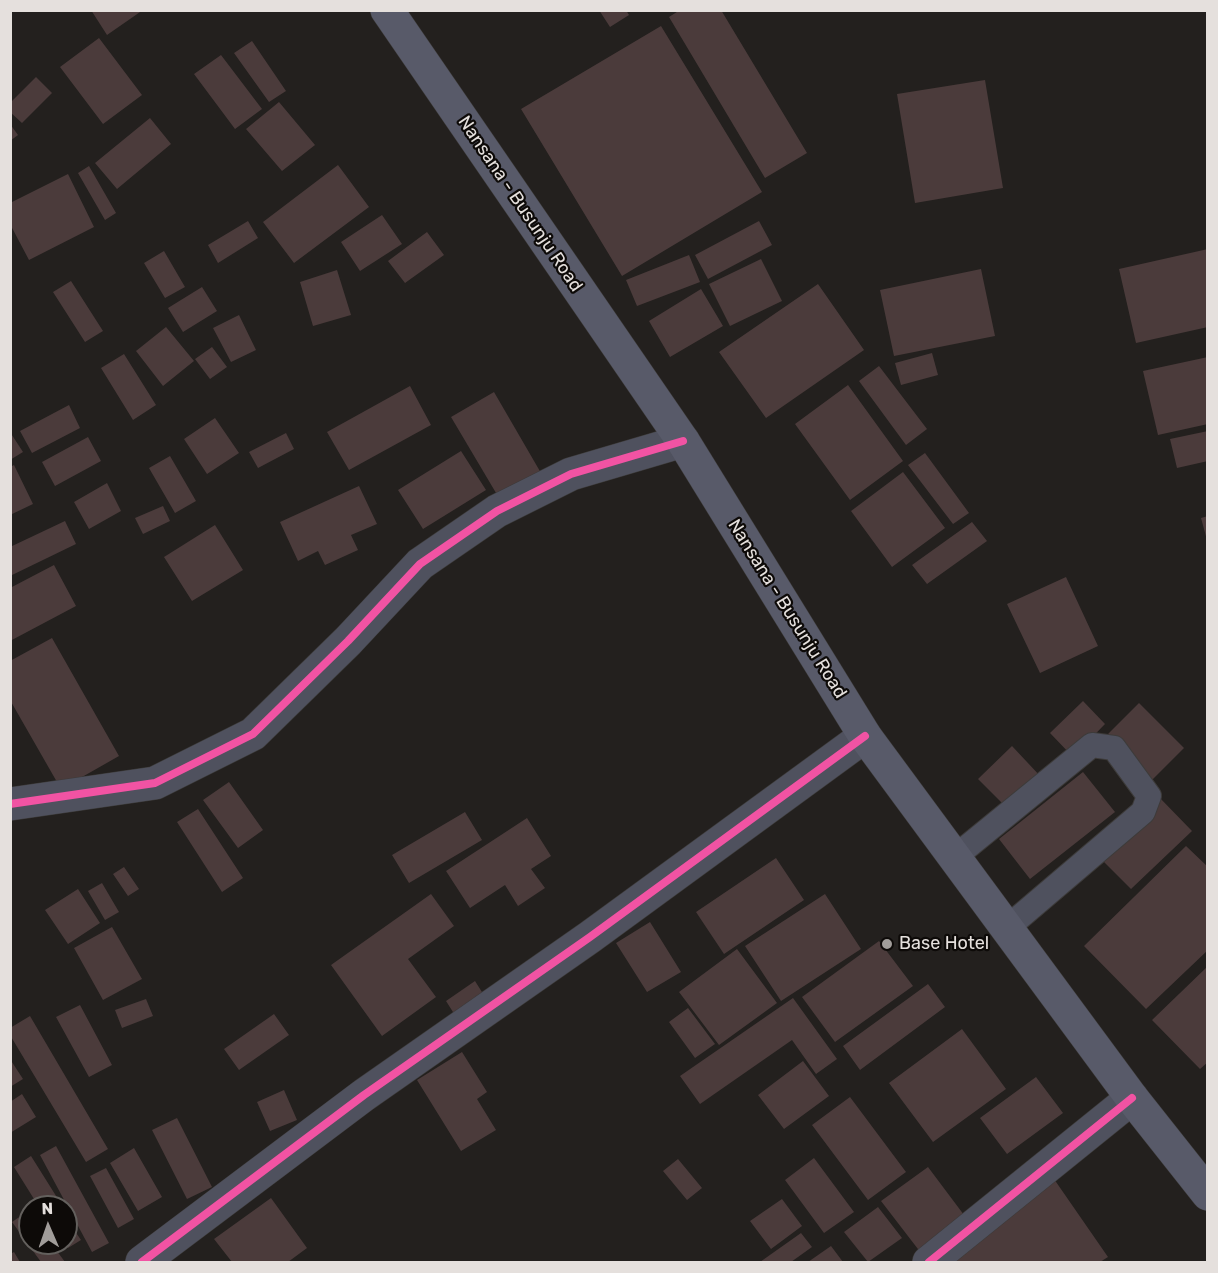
<!DOCTYPE html>
<html>
<head>
<meta charset="utf-8">
<style>
  body { margin:0 }
  #map { position:relative; width:1218px; height:1273px; overflow:hidden; background:#23201e; font-family:Rubik,sans-serif }
  canvas { display:block }
  .frame { position:absolute; inset:0; border:12px solid #e5e0dd; pointer-events:none }
  .north { position:absolute; left:18px; top:1195px; width:60px; height:60px; box-sizing:border-box; background:#0d0a08; border:2px solid #63605d; border-radius:50%; rotate:358deg; font-size:16px; font-weight:700; line-height:24px; text-align:center; color:#e5e0dd }
  .north::after { content:''; display:block; margin:auto; width:21px; height:27px; background:#a19d9a; clip-path:polygon(50% 0,100% 100%,50% 72%,0 100%) }
</style>
</head>
<body>
<div id="map">
<canvas width="1218" height="1273"></canvas>
<div class="frame"></div>
<div class="north">N</div>
</div>
<script>
const context = document.querySelector('canvas').getContext('2d');
context.lineJoin = 'round';
function fillPath(path, color) { context.fillStyle = color; context.fill(path, 'evenodd'); }
const shape = rows => new Path2D(rows.map(r => 'M' + r).join(''));
function strokePath(path, color, width, dash) { context.strokeStyle = color; context.lineWidth = width; context.lineCap = dash ? 'butt' : 'round'; context.setLineDash(dash || []); context.stroke(path); }
function drawText(font, color, halo, rows, align = 'center') {
  context.font = font + ' Rubik,sans-serif'; context.lineWidth = 4.5; context.setLineDash([]); context.textBaseline = 'middle'; context.strokeStyle = halo; context.fillStyle = color; for (const [text, x, y, turn = 0] of rows) {
    context.save(); context.translate(x, y); context.rotate((+turn || 0) * Math.PI / 180); context.textAlign = isNaN(turn) ? turn : align; if (halo) context.strokeText(text, 0, 0); context.fillText(text, 0, 0); context.restore();
  }
}
const building = shape([
  [91,10,143,10,107,35],
  [599,10,626,10,629,15,610,27],
  [680,10,721,10,807,153,765,178,669,17],
  [661,26,762,192,622,276,521,109],
  [99,38,142,95,103,124,60,67],
  [252,41,286,91,269,102,234,53],
  [221,55,262,109,235,129,194,74],
  [36,77,52,93,22,123,10,112,10,103],
  [985,80,1003,188,915,203,897,94],
  [279,102,315,145,282,171,246,129],
  [150,118,171,144,117,189,95,163],
  [10,124,18,135,10,141],
  [338,165,369,207,294,263,263,222],
  [89,166,116,213,105,220,78,173],
  [68,174,94,227,29,260,10,224,10,203],
  [382,215,402,244,360,271,341,242],
  [248,221,258,238,218,263,208,245],
  [759,221,772,245,708,279,695,255],
  [427,232,444,255,405,283,388,261],
  [1208,249,1208,327,1136,343,1119,269],
  [164,251,185,287,165,298,144,263],
  [689,255,700,282,637,306,626,280],
  [761,259,782,301,730,326,709,284],
  [981,269,995,336,894,356,880,290],
  [337,270,351,315,313,326,300,282],
  [71,281,103,331,85,342,53,292],
  [818,284,864,350,766,418,719,352],
  [202,287,217,311,183,332,168,308],
  [701,289,723,326,670,357,649,321],
  [239,315,256,350,231,362,213,328],
  [166,327,194,361,163,386,136,351],
  [212,347,227,367,210,379,195,359],
  [932,353,938,375,901,385,895,363],
  [124,354,156,405,133,420,101,368],
  [1208,357,1208,424,1158,435,1143,371],
  [879,366,927,429,906,445,859,381],
  [848,385,903,461,850,500,795,424],
  [410,386,431,425,349,470,327,432],
  [494,392,541,473,499,498,451,417],
  [69,405,80,428,32,453,20,431],
  [215,418,239,453,207,474,184,439],
  [1208,431,1208,461,1177,468,1170,439],
  [10,432,23,452,10,460],
  [286,433,294,449,258,468,249,452],
  [88,437,101,461,55,486,42,462],
  [461,451,486,490,423,529,398,490],
  [925,453,969,513,953,524,908,465],
  [170,456,196,501,175,513,149,468],
  [14,465,33,504,10,515,10,467],
  [903,472,945,528,892,567,851,511],
  [107,483,121,511,89,529,74,502],
  [359,486,377,524,351,535,358,550,325,565,318,551,298,561,280,522],
  [163,506,170,521,143,534,135,518],
  [1208,516,1208,540,1207,540,1201,518],
  [65,521,76,544,10,576,10,547],
  [972,522,987,541,927,584,912,565],
  [215,525,243,570,192,601,164,557],
  [54,565,76,606,10,641,10,588],
  [1066,577,1098,646,1040,673,1007,604],
  [52,638,119,756,61,789,10,700,10,661],
  [1083,701,1105,724,1073,757,1050,733],
  [1139,703,1184,748,1152,780,1107,735],
  [1012,746,1042,778,1009,810,978,779],
  [1083,772,1115,812,1030,879,999,839],
  [229,782,263,830,238,848,203,800],
  [1159,797,1192,831,1131,889,1098,856],
  [198,809,243,878,222,892,177,822],
  [465,812,482,840,409,883,392,855],
  [527,818,551,856,531,869,545,888,518,906,505,885,470,908,446,871],
  [1186,846,1208,867,1208,950,1146,1009,1084,946],
  [776,858,804,900,724,954,696,912],
  [124,867,139,889,128,896,113,874],
  [102,883,119,912,105,920,88,891],
  [78,889,100,923,68,944,45,910],
  [431,894,454,926,408,959,436,997,382,1036,331,965],
  [825,894,861,949,781,1001,745,946],
  [650,922,681,972,647,992,616,943],
  [112,927,142,979,103,1000,74,948],
  [879,941,913,986,835,1042,802,997],
  [737,949,777,1003,719,1045,679,992],
  [1208,966,1208,1062,1200,1069,1152,1020],
  [475,981,487,1000,458,1020,446,1001],
  [928,984,945,1007,860,1070,843,1046],
  [793,998,837,1059,816,1074,792,1040,700,1104,680,1076],
  [146,999,153,1016,122,1028,115,1010],
  [80,1005,112,1065,89,1077,56,1017],
  [688,1008,715,1044,695,1058,669,1022],
  [274,1014,289,1035,239,1070,224,1049],
  [30,1016,108,1149,86,1162,10,1035,10,1028],
  [962,1029,1006,1089,933,1142,889,1083],
  [462,1052,487,1092,477,1099,496,1130,461,1151,417,1080],
  [10,1059,23,1079,10,1087],
  [803,1061,829,1096,784,1129,758,1095],
  [1036,1077,1063,1113,1007,1154,980,1118],
  [284,1090,297,1120,270,1131,257,1102],
  [22,1094,36,1117,10,1133,10,1102],
  [850,1097,906,1172,868,1200,812,1125],
  [177,1118,212,1187,187,1199,152,1130],
  [56,1146,109,1243,92,1252,40,1155],
  [134,1148,162,1197,138,1211,110,1163],
  [31,1156,63,1207,39,1207,14,1167],
  [814,1158,854,1212,824,1233,785,1180],
  [678,1159,702,1188,687,1200,663,1171],
  [928,1167,967,1219,921,1253,881,1201],
  [106,1168,134,1219,118,1228,90,1176],
  [1054,1179,1108,1257,1100,1262,956,1262,948,1251],
  [271,1198,307,1248,288,1262,232,1262,214,1239],
  [782,1199,802,1226,771,1249,750,1221],
  [878,1207,902,1238,868,1262,844,1232],
  [28,1211,30,1243,51,1243,65,1262,41,1262,12,1222],
  [66,1218,81,1240,68,1248,65,1243],
  [801,1233,812,1247,791,1262,760,1262],
  [831,1246,843,1262,808,1262],
  [14,1252,20,1262,10,1262,10,1254]
]);
const service = shape([
  [956,856,1092,745,1114,748,1149,796,1143,812,1008,927]
]);
const minor = shape([
  [10,804,155,783,253,734,348,641,420,564,497,511,571,474,683,441],
  [142,1262,364,1095,590,937,865,736],
  [929,1262,1132,1098]
]);
const primary = shape([
  [387,10,683,441,865,736,1132,1098,1208,1194]
]);
const cycleway = shape([
  [10,804,155,783,253,734,348,641,420,564,497,511,571,474,683,441],
  [142,1262,364,1095,590,937,865,736],
  [929,1262,1132,1098]
]);
const markers = [
  [887,944,6,"#a19d9a"]
];
const streetNames = [
  ["Nansana - Busunju Road",520,204,56],
  ["Nansana - Busunju Road",787,609,58]
];
const poiNames = [
  ["Base Hotel",899,944]
];
fillPath(building, '#4b3b3b');
strokePath(service, '#3d3b3a', 26);
strokePath(minor, '#3d3b3a', 34);
strokePath(primary, '#3d3b3a', 34);
strokePath(service, '#4f515e', 24);
strokePath(minor, '#4f515e', 33);
strokePath(primary, '#585a69', 33);
strokePath(cycleway, '#f153a3', 8);
for (const [x, y, r, color] of markers) { const dot = new Path2D(); dot.arc(x, y, r, 0, 2 * Math.PI); context.fillStyle = color; context.fill(dot); strokePath(dot, '#0d0a08', 2); }
drawText('18px', '#e5e0dd', '#0d0a08', streetNames);
drawText('18px', '#e5e0dd', '#0d0a08', poiNames, 'left');
</script>
</body>
</html>
